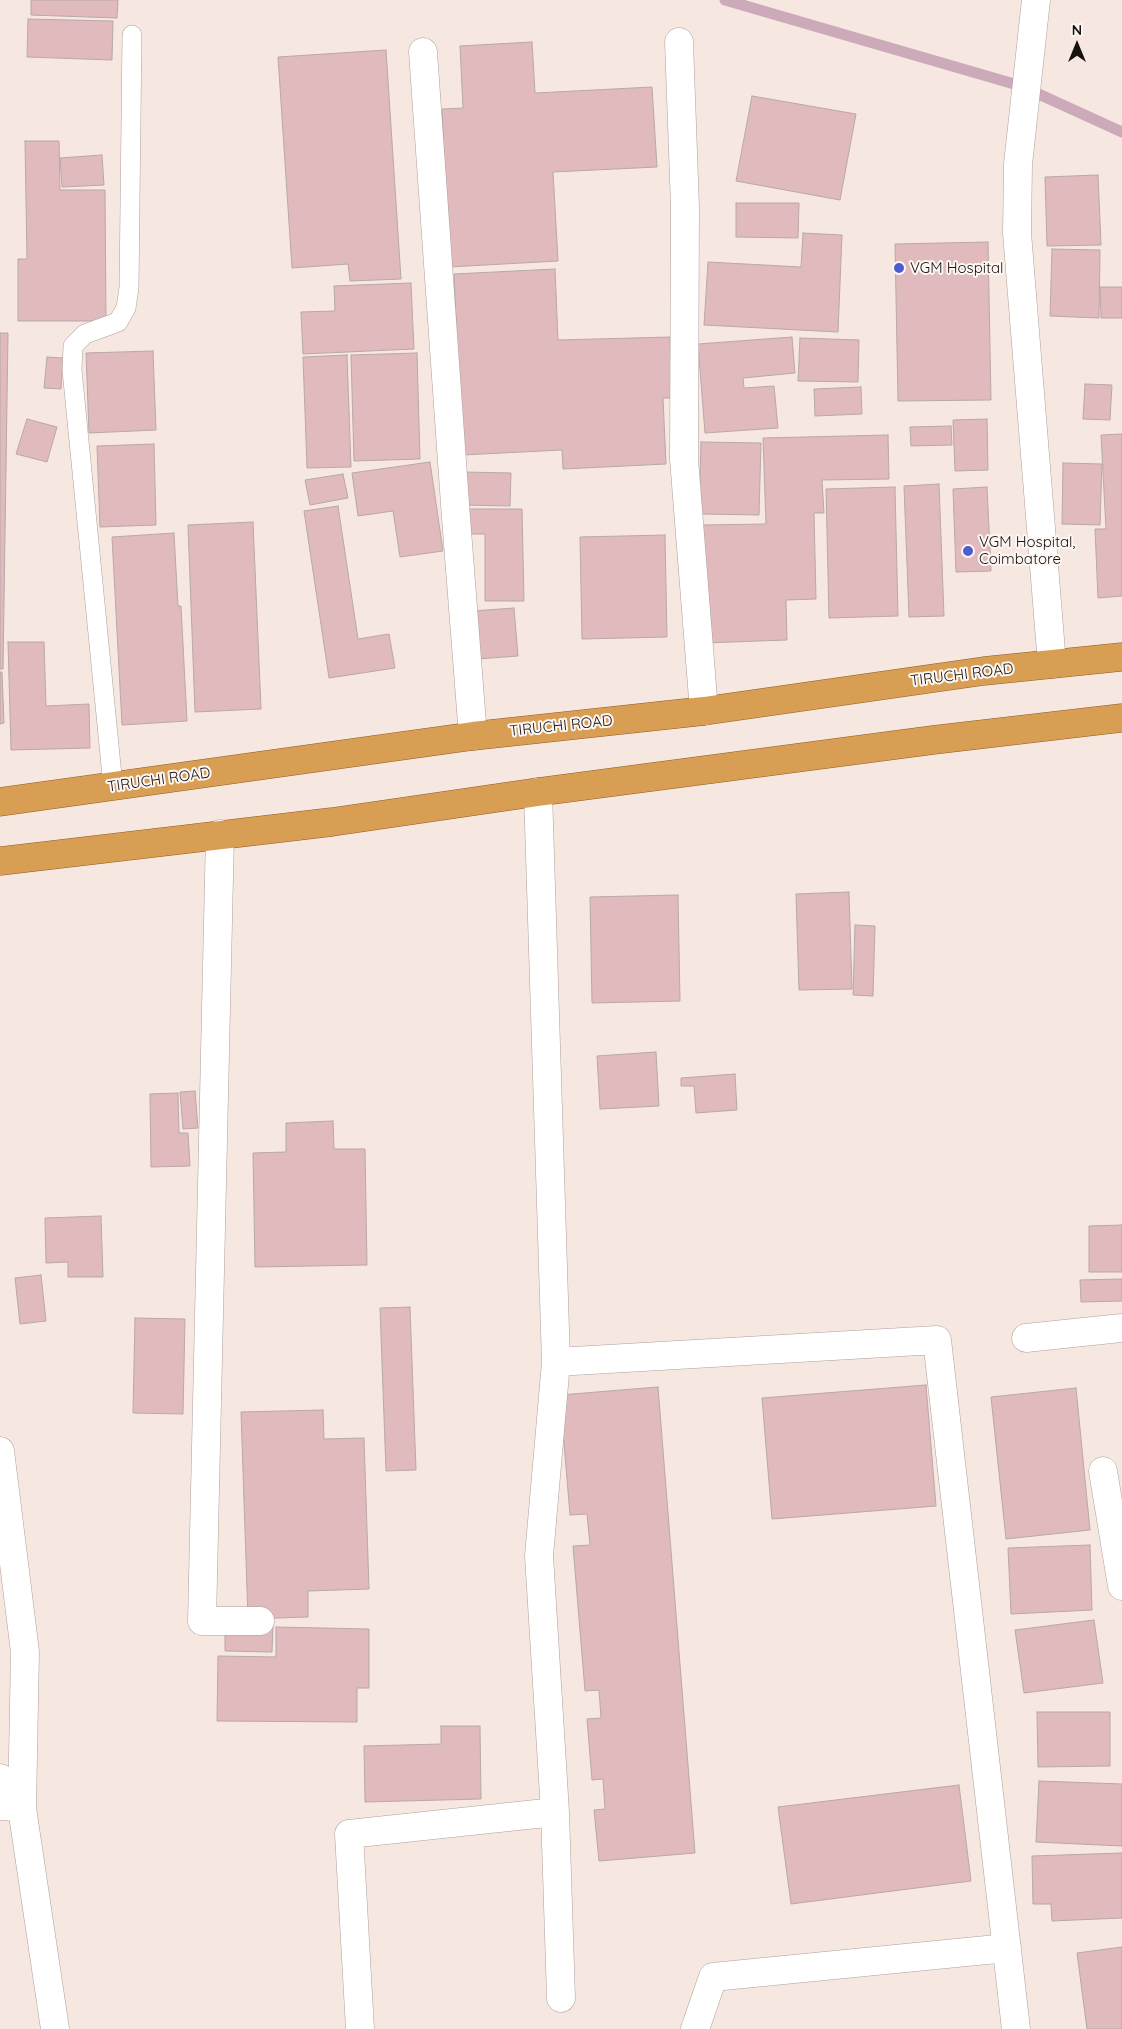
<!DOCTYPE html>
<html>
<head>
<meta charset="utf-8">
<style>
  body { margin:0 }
  #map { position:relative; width:1122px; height:2029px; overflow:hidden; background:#f7e7e1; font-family:Quicksand,sans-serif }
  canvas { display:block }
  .north { position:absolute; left:1052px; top:20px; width:50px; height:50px; -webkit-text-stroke:4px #fdf7f4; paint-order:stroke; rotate:0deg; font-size:14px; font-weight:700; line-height:20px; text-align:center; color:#171210 }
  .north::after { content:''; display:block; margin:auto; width:18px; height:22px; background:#171210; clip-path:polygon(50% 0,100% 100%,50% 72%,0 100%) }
</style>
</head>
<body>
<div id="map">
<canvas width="1122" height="2029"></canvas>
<div class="north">N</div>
</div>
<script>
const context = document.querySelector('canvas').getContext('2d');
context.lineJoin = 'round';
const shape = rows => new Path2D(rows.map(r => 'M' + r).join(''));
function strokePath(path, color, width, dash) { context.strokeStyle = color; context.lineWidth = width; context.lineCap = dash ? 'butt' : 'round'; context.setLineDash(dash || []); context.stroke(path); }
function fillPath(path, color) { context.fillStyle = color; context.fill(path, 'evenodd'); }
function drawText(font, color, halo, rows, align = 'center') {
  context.font = font + ' Quicksand,sans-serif'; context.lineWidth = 4; context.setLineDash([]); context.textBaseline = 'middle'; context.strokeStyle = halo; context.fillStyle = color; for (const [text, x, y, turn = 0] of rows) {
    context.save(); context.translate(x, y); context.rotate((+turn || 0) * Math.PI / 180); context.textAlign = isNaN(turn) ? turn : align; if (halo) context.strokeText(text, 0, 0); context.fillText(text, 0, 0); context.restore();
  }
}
const stream = shape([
  [725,0,1021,86,1122,132]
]);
const building = shape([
  [31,0,118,0,117,18,31,15,31,0],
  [28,19,113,21,112,60,27,57,28,19],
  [532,42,535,93,652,87,657,167,553,172,558,261,449,267,442,109,463,108,460,46,532,42],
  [386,50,401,279,350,281,348,264,292,268,278,57,386,50],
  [752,96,856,114,840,200,736,181,752,96],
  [25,141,59,141,60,190,105,190,106,321,18,321,18,259,27,259,25,141],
  [102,155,104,185,62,187,60,158,102,155],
  [1098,175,1101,245,1047,246,1045,177,1098,175],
  [736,203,799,203,798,238,736,237,736,203],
  [803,233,842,235,838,332,704,325,708,262,801,267,803,233],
  [988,242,991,400,898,401,895,244,988,242],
  [1052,249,1100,250,1099,318,1050,316,1052,249],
  [555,269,558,340,670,337,671,369,677,398,663,398,666,464,563,469,562,450,462,455,454,274,555,269],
  [411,283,414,349,303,354,301,312,335,311,334,286,411,283],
  [1100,287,1122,287,1122,318,1101,318,1100,287],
  [0,333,8,333,3,669,0,669,0,333],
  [792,337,795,373,743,378,744,388,774,386,778,428,705,433,698,344,792,337],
  [800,338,859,340,858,382,798,381,800,338],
  [153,351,156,430,89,433,86,353,153,351],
  [417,353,420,459,354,461,351,355,417,353],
  [347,355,351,467,307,468,303,357,347,355],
  [47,357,63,358,61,389,44,388,47,357],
  [1085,384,1112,385,1110,420,1083,419,1085,384],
  [861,387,862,414,815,416,814,389,861,387],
  [27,419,57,427,47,462,16,454,27,419],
  [987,419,988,470,955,471,953,420,987,419],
  [951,426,952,445,911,446,910,427,951,426],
  [1122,434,1122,596,1098,598,1095,529,1106,529,1101,435,1122,434],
  [888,435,889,479,822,480,824,513,814,513,816,599,786,600,787,640,704,643,701,525,766,524,763,438,888,435],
  [701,442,761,443,759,515,699,514,701,442],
  [154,444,156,525,100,527,97,446,154,444],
  [430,462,443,551,400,557,393,511,358,516,352,473,430,462],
  [1063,463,1102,464,1100,525,1062,524,1063,463],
  [463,472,511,473,510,506,462,505,463,472],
  [343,474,348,498,310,505,305,480,343,474],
  [939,484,944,616,909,617,904,486,939,484],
  [895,487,898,616,829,618,826,489,895,487],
  [987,487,991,571,956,572,953,489,987,487],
  [338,506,358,639,389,634,395,668,329,678,304,511,338,506],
  [463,509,522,509,524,601,485,601,485,534,463,534,463,509],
  [253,522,261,709,195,712,188,525,253,522],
  [174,533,178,606,181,606,187,721,122,725,112,537,174,533],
  [665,535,667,637,582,639,580,537,665,535],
  [514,608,518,656,477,659,473,611,514,608],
  [8,642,44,642,46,706,89,704,90,748,11,750,8,642],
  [0,672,2,672,4,723,0,724,0,672],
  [849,892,852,989,799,990,796,894,849,892],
  [678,895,680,1001,592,1003,590,897,678,895],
  [855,925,875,926,873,996,853,995,855,925],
  [656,1052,659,1106,600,1109,597,1056,656,1052],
  [735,1074,737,1110,696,1113,694,1086,681,1086,681,1078,735,1074],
  [195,1091,198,1128,183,1129,180,1092,195,1091],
  [178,1093,179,1133,188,1133,190,1166,151,1167,150,1094,178,1093],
  [333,1121,334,1149,365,1149,367,1265,255,1267,253,1153,286,1152,286,1123,333,1121],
  [101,1216,103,1277,68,1277,68,1262,46,1263,45,1218,101,1216],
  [1122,1225,1122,1272,1089,1272,1089,1226,1122,1225],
  [41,1275,46,1321,20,1324,15,1278,41,1275],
  [1122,1279,1122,1301,1081,1302,1080,1280,1122,1279],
  [410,1307,416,1470,386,1471,380,1308,410,1307],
  [135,1318,185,1319,183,1414,133,1413,135,1318],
  [926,1385,936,1506,772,1519,762,1398,926,1385],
  [658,1387,695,1853,599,1861,594,1810,605,1809,603,1779,592,1780,587,1719,601,1718,599,1690,585,1691,573,1546,590,1545,587,1514,570,1515,560,1395,658,1387],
  [1076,1388,1090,1530,1006,1539,991,1397,1076,1388],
  [323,1410,324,1439,364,1438,369,1589,308,1591,308,1617,248,1619,241,1412,323,1410],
  [1090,1545,1092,1610,1011,1614,1008,1548,1090,1545],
  [1094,1620,1103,1683,1024,1693,1015,1630,1094,1620],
  [225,1624,273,1626,272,1652,225,1651,225,1624],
  [276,1627,369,1629,369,1688,357,1688,357,1722,217,1721,218,1656,276,1657,276,1627],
  [1037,1712,1110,1712,1110,1766,1038,1767,1037,1712],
  [441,1726,480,1726,481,1799,365,1802,364,1746,441,1744,441,1726],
  [1039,1781,1122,1784,1122,1846,1036,1842,1039,1781],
  [959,1785,971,1881,791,1904,778,1807,959,1785],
  [1122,1853,1122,1918,1052,1921,1051,1904,1033,1904,1032,1856,1122,1853],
  [1122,1947,1122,2029,1087,2029,1077,1953,1122,1947]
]);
const service = shape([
  [113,786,72,370,73,346,85,334,118,322,126,308,129,288,132,35]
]);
const minor = shape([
  [1036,0,1018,164,1017,233,1052,664],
  [679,42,685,207,684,459,704,711],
  [423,52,456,518,473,736],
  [220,834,202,1621,260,1621],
  [1026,1338,1122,1328],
  [556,1362,937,1340,1016,2029],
  [0,1451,25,1652,22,1808],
  [1103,1471,1122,1586],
  [0,1778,4,1806,0,1806],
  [5,1806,22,1808,55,2029],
  [555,1812,561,1998],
  [360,2029,349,1834,555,1812,539,1556,556,1362,538,792],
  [695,2029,713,1977,1007,1948]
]);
const trunk = shape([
  [0,802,473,736,704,711,984,671,1122,657],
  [0,861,332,822,538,792,933,740,1122,718]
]);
const markers = [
  [899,268,6,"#4d5cd1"],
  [968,551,6,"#4d5cd1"]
];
const poiNames = [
  ["VGM Hospital",910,268],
  ["VGM Hospital,",979,542],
  ["Coimbatore",979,559]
];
const streetNames = [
  ["TIRUCHI ROAD",962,675,-7],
  ["TIRUCHI ROAD",561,726,-6],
  ["TIRUCHI ROAD",159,780,-8]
];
strokePath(stream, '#ccaab9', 11);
fillPath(building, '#e0babc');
strokePath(building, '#b8a8a8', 1);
strokePath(service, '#aea09a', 20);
strokePath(minor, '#aea09a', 29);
strokePath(trunk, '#8f5d20', 29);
strokePath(service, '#fff', 19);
strokePath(minor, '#fff', 28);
strokePath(trunk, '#d89e54', 28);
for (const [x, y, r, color] of markers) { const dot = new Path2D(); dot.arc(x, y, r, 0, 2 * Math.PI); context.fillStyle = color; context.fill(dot); strokePath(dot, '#fdf7f4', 2); }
drawText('15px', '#171210', '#fdf7f4', poiNames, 'left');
drawText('15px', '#171210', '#fdf7f4', streetNames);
</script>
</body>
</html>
